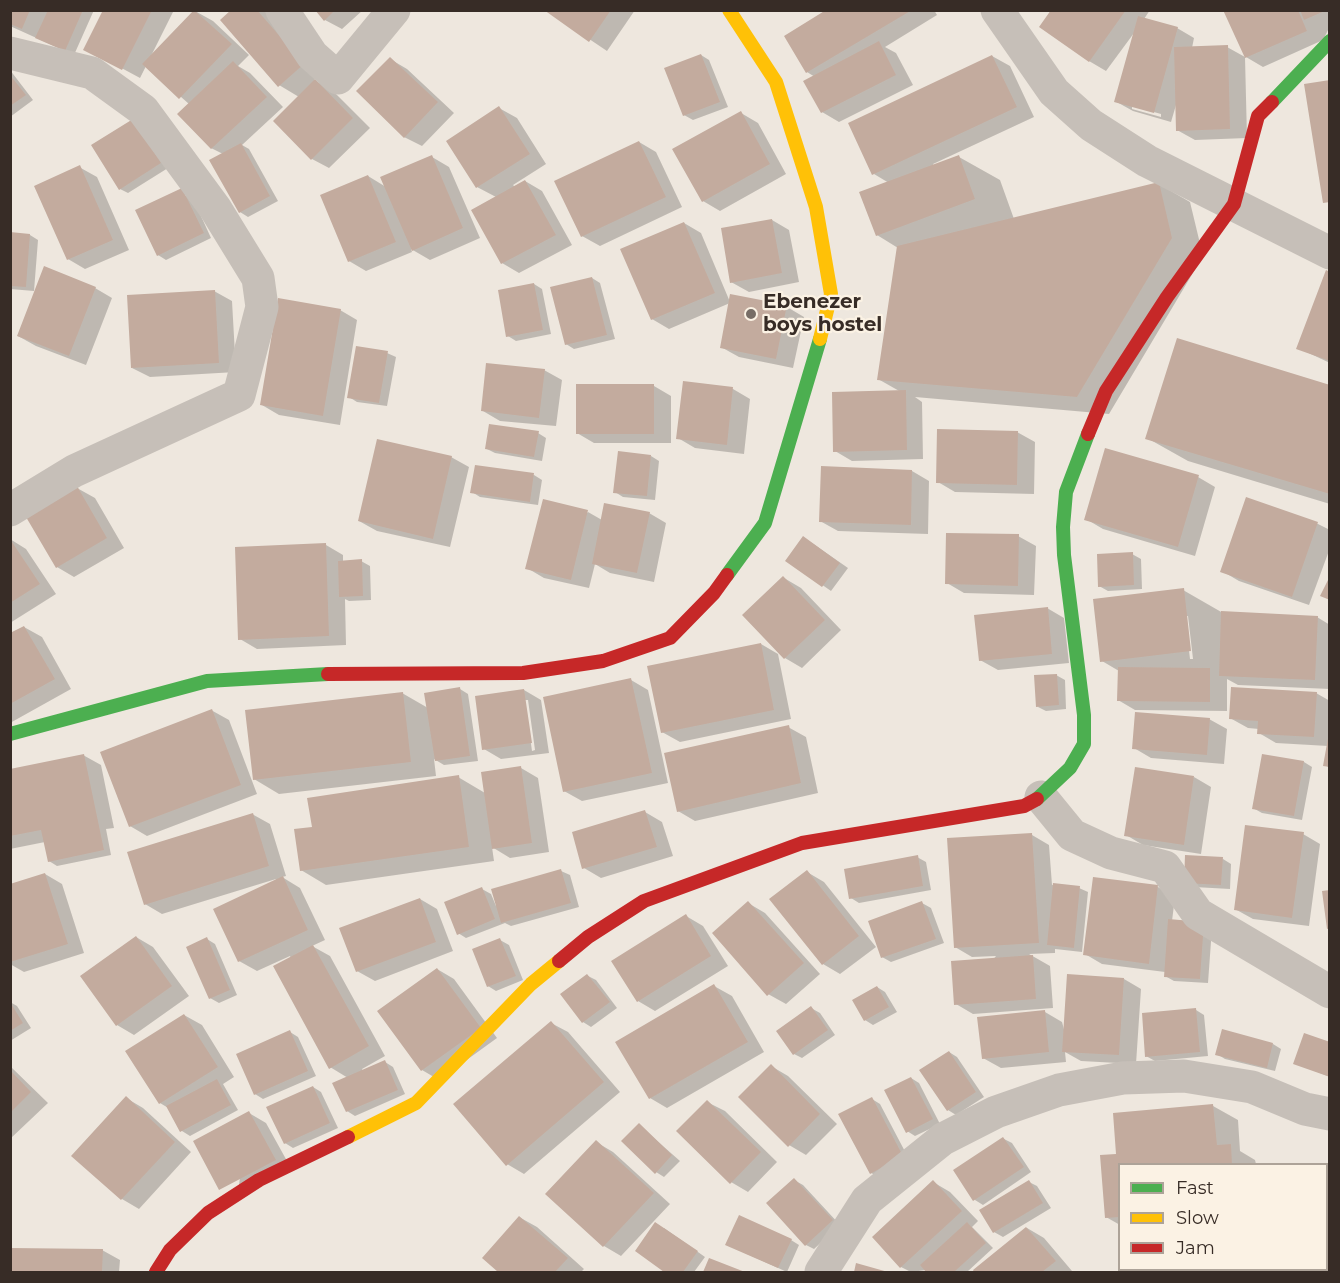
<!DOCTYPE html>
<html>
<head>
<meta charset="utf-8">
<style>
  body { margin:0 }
  #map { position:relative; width:1340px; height:1283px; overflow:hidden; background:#eee7de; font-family:Montserrat,sans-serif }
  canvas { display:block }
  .frame { position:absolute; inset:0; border:12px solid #372c26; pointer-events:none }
  .legend { position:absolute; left:1118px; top:1163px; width:210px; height:108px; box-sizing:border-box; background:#fbf2e4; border:2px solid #ada398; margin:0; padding:8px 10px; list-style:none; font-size:18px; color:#372c26 }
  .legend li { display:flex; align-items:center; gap:12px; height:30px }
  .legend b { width:30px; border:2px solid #ada398 }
</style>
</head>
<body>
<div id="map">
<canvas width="1340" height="1283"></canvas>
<div class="frame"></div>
<ul class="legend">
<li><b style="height:8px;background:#4caf50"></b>Fast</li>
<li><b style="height:8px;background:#ffc107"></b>Slow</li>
<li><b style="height:8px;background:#c62828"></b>Jam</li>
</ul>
</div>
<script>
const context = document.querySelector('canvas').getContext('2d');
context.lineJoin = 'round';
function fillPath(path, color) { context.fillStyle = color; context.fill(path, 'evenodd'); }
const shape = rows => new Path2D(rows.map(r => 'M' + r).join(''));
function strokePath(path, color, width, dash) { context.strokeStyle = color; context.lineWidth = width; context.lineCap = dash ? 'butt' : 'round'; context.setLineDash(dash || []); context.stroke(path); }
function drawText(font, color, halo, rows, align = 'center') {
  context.font = font + ' Montserrat,sans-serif'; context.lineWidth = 4.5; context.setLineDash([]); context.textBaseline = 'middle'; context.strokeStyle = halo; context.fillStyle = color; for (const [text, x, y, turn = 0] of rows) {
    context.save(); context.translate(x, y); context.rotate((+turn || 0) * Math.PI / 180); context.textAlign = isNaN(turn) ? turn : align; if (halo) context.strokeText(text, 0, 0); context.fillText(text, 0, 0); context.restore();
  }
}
const shadow = shape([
  [10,10,94,10,74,55,10,26],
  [104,10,174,10,151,56,195,11,213,21,249,55,238,66,250,73,283,107,242,145,249,149,278,201,248,217,240,212,223,154,211,148,189,104,146,66,140,78,101,57],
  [234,10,264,10,320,75,314,80,332,90,370,128,329,168,312,159,299,97,279,85],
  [317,10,363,10,342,29,325,20],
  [546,10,635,10,607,51],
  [829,10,934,10,937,15,885,47,896,53,913,85,839,122,822,112,815,77,807,72,786,36],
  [1053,10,1150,10,1144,19,1177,28,1194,38,1192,48,1227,47,1245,57,1247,138,1195,140,1177,130,1176,105,1171,122,1133,111,1115,101,1134,33,1106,71,1089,61],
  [1132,106,1161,114,1161,117,1132,109],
  [1225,10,1330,10,1330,26,1323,40,1263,67,1246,57],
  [701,55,709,60,728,107,693,120,684,115],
  [992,56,1010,66,1034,117,933,164,934,166,959,157,1000,180,1014,219,1159,184,1190,202,1203,256,1109,414,915,397,922,402,923,459,852,461,835,451,901,392,878,379,898,248,877,235,889,183,874,174],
  [390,59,407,69,454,113,422,146,404,137],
  [10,70,33,100,10,117],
  [499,108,517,118,546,164,513,185,515,187,525,181,542,191,572,245,519,273,502,263,496,197,477,187],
  [741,113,758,123,786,174,720,211,703,201],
  [142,125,168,168,128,193,120,189],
  [639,142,656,152,682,207,600,246,582,236],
  [432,157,449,167,480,238,430,260,411,249,412,252,366,271,349,261,368,176,386,187],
  [79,167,97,177,129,250,85,269,68,259],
  [191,194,211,238,166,260,158,255,137,211],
  [772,220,789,230,799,282,749,292,731,282],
  [684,223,701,233,730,302,787,307,804,317,793,368,739,357,721,347,730,303,669,329,652,319],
  [10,233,30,235,38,240,34,291,10,289],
  [1330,273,1330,363,1298,348],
  [592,278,600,283,615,339,574,349,566,344],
  [534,284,542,289,551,334,516,341,508,336],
  [95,288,112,298,86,365,36,346,18,336],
  [214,291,232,301,236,372,150,377,132,368],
  [340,310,357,320,340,425,279,415,262,405],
  [387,353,396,357,387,406,357,402,349,397],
  [544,370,562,380,556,426,500,421,483,411],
  [684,383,733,389,750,399,744,454,695,448,678,438],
  [577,386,654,386,671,396,671,443,594,443,577,433],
  [1330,386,1330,504,1188,461,1147,438],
  [1017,432,1035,442,1034,494,955,492,938,482],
  [538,433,546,438,542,461,495,453,487,449],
  [651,456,659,461,655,500,623,497,615,492],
  [451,457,469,467,450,547,377,531,359,521],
  [912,471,929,481,928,534,838,531,820,521],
  [534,475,542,480,538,505,480,497,472,492],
  [1198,477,1215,487,1195,556,1103,529,1086,519],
  [77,488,95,498,124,548,74,577,57,567],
  [1247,499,1318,524,1330,530,1330,548,1309,605,1239,581,1222,571],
  [588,512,602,520,649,513,666,523,654,582,610,573,595,564,589,588,544,578,527,568],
  [1018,536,1036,546,1034,595,964,593,947,583],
  [10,539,26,549,56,594,10,623],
  [812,543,848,568,831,591,788,561],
  [326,545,343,555,343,562,361,561,370,566,371,600,349,601,345,599,346,645,257,649,240,639],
  [1132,554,1141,559,1142,589,1108,591,1099,586],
  [784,578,801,588,841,630,802,668,785,658],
  [1183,590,1223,613,1317,617,1330,625,1330,689,1238,685,1227,679,1227,711,1135,710,1118,700,1119,671,1102,661],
  [1185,616,1188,616,1193,659,1190,659],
  [1047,608,1064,618,1069,663,998,670,980,660],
  [24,627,42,637,71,689,10,723,10,635],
  [761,644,778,654,791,719,680,742,662,732],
  [1056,675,1065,680,1066,709,1046,711,1038,707],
  [631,680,648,690,668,783,582,801,564,791],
  [460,689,468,694,478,761,444,765,434,759,436,776,279,794,254,779,402,693,428,708],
  [524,690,541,700,549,753,501,759,484,749],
  [525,700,528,700,535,750,532,751],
  [1316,693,1330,701,1330,768,1325,765,1328,746,1276,743,1259,733,1259,729,1248,728,1230,718],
  [211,710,229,720,257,794,147,836,130,826],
  [1209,719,1227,729,1224,764,1151,758,1134,748],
  [788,727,806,737,818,793,695,821,678,811],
  [83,755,101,765,114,828,106,829,111,855,57,866,49,861,45,842,10,849,10,771],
  [1264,755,1304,762,1312,767,1302,820,1262,813,1253,808],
  [521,768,538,778,549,852,510,858,492,847,494,861,326,885,301,870,313,828,458,777,485,793],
  [1194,777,1211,787,1201,854,1143,845,1126,835],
  [645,812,662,822,673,856,601,878,584,868],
  [252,814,270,824,286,876,282,877,300,888,325,940,312,946,330,956,385,1056,362,1069,363,1071,385,1062,393,1067,405,1094,355,1116,347,1111,348,1078,330,1067,290,956,257,971,239,961,276,879,162,914,145,904],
  [1303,834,1320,844,1309,926,1253,919,1235,909],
  [1032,835,1049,845,1052,885,1079,888,1088,892,1082,952,1055,949,1055,953,1029,954,1050,966,1053,1008,973,1014,956,1004,996,956,972,957,955,947],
  [917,857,926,862,931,890,859,903,851,898],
  [1223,859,1231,864,1230,889,1194,887,1185,883],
  [561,871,570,875,579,907,511,926,505,923,466,938,458,933,482,889,491,894,496,906],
  [807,872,824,882,876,947,840,974,823,964],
  [45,874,62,884,84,953,24,972,10,964,10,885],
  [1094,879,1158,887,1175,897,1172,921,1212,928,1208,983,1174,981,1165,976,1165,972,1102,964,1085,954],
  [420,899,437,909,453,951,375,981,357,971],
  [748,903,765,913,820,974,786,1004,768,994],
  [922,903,931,908,944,943,891,962,882,957],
  [686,916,703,926,728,966,655,1011,638,1001],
  [136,937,153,947,189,996,134,1035,117,1025],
  [207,939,215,944,237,995,219,1003,210,998],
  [500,940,509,945,523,980,496,991,488,986],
  [437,969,454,979,497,1038,439,1080,422,1070],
  [588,976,596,980,617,1008,591,1027,583,1022],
  [1124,979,1141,989,1136,1064,1081,1061,1065,1052,1066,1062,1001,1068,983,1058,1045,1012,1062,1022,1065,1033],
  [714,986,732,996,764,1052,667,1108,650,1098],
  [877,987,885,992,897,1012,873,1025,865,1020],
  [10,1002,17,1006,31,1028,10,1041],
  [811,1008,820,1013,835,1035,802,1058,794,1054],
  [1196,1010,1204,1015,1208,1056,1155,1061,1146,1056],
  [184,1015,202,1025,234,1077,223,1084,238,1110,190,1136,182,1131,170,1109,160,1103],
  [551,1023,568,1032,620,1092,524,1174,507,1164],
  [290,1032,298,1037,316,1076,263,1099,255,1094],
  [1330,1043,1330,1077,1295,1063],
  [1273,1044,1281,1049,1275,1071,1225,1059,1217,1054],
  [949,1052,957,1057,984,1097,956,1115,948,1110],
  [10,1066,48,1103,10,1139],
  [771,1066,788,1076,837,1124,806,1155,789,1145],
  [911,1078,919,1083,940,1124,915,1136,907,1131],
  [313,1087,321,1092,338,1128,293,1148,285,1143],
  [126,1098,143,1108,191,1152,139,1209,122,1199],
  [872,1099,880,1104,910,1161,880,1177,871,1173],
  [707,1102,725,1111,777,1162,748,1192,731,1182],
  [1213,1106,1238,1120,1240,1151,1255,1160,1256,1164,1120,1164,1120,1225,1106,1217,1118,1156],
  [249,1113,266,1123,292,1170,237,1199],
  [639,1125,680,1161,664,1177,656,1172],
  [1004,1139,1012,1143,1031,1172,983,1205,975,1200,955,1170],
  [596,1142,613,1152,670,1204,621,1256,604,1246,547,1194],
  [794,1180,803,1185,840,1225,814,1249,806,1245],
  [933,1182,950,1192,978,1221,972,1227,993,1248,967,1272,928,1272,926,1270,911,1272,901,1267,874,1237],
  [1029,1182,1037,1186,1051,1208,1003,1237,994,1232,981,1211],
  [1326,1216,1330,1216,1330,1269,1326,1269],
  [519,1217,537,1227,584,1269,581,1272,501,1272,484,1258],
  [664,1228,705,1257,694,1272,667,1272,637,1251],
  [1027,1228,1044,1238,1072,1271,976,1272,975,1271],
  [791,1240,799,1245,787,1272,736,1249],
  [10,1250,102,1250,120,1260,119,1272,10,1272],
  [1172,1270,1245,1270,1246,1272,1158,1272]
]);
const building = shape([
  [10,10,30,10,22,29,10,24],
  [48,10,83,10,65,51,35,38],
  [103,10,152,10,122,70,83,50],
  [194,10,232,44,179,99,142,64],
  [231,10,257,10,304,64,278,87,220,20],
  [315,10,335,10,324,21],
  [544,10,611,10,589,42],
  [826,10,912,10,806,73,784,36],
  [1051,10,1126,10,1089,62,1039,27],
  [1223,10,1298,10,1307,31,1245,58],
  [1300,10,1327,10,1304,20],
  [1138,16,1178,27,1154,113,1114,102],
  [879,41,896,75,821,113,803,81],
  [1228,45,1230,129,1176,131,1174,47],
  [701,54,720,102,683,116,664,68],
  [992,55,1017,107,872,175,848,123],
  [390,57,438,102,404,138,356,91],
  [233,61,267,97,211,149,177,114],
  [10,75,26,95,10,106],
  [315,79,353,118,311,160,273,121],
  [1330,80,1330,202,1323,203,1304,84],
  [499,106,530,154,476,188,446,141],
  [741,111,770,164,702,202,672,149],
  [133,119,161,163,119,190,91,145],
  [639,141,666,197,581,237,554,181],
  [241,143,270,196,239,213,209,160],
  [432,155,463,228,412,251,380,177],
  [959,155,975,199,876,236,859,192],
  [80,165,113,240,67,260,34,186],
  [368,175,396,242,348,262,320,195],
  [525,180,556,235,501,264,471,210],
  [1159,182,1172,238,1077,397,877,380,897,246],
  [182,188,204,233,157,256,135,210],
  [772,219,782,273,730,283,721,228],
  [684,222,715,293,651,320,620,249],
  [10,232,30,234,26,287,10,286],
  [44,266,96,287,69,356,17,336],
  [1326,270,1330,272,1330,361,1296,349],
  [592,277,607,335,565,345,550,287],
  [534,283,543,330,506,337,498,290],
  [215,290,219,363,131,368,127,295],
  [730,294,787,305,776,359,720,348],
  [278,298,341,309,323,416,260,405],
  [1177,338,1330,385,1330,494,1145,439],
  [356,346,388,351,379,403,347,398],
  [486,363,545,369,539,418,481,411],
  [683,381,733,387,727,445,676,439],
  [576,384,654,384,654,434,576,434],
  [906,390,907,450,833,452,832,392],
  [489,424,539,431,534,457,485,449],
  [937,429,1018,431,1017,485,936,483],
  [377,439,452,456,433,539,358,521],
  [1105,448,1199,475,1178,547,1084,520],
  [618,451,651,455,647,496,613,493],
  [475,465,534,473,530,502,470,493],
  [821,466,912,470,911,525,819,522],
  [77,486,107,538,56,568,26,517],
  [1246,497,1318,522,1292,597,1220,572],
  [543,499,588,510,571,580,525,569],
  [604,503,650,512,637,573,592,564],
  [946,533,1019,534,1018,586,945,584],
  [803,536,840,563,822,587,785,561],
  [10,539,40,584,10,603],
  [326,543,329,636,238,640,235,547],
  [1133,552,1134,585,1098,587,1097,554],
  [362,559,363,596,339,597,338,561],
  [783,576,825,620,784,659,742,615],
  [1330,576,1330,600,1320,596],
  [1184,588,1191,651,1100,662,1093,599],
  [1048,607,1052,654,979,661,974,615],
  [1221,611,1318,616,1315,680,1219,676],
  [24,626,55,679,10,704,10,633],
  [761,643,774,710,661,733,647,666],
  [1118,667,1210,668,1210,702,1117,701],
  [1057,674,1059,705,1036,707,1034,675],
  [631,678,652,773,563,792,543,697],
  [460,687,470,756,435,761,424,693],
  [1231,687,1317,692,1314,737,1257,734,1258,721,1229,719],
  [524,689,532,743,482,750,475,696],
  [403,692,411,762,253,780,245,710],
  [212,709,241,785,129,827,100,752],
  [1135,712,1210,718,1207,755,1132,749],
  [789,725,801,783,677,812,664,753],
  [1328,738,1330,738,1330,767,1323,766],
  [84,754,104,850,48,862,41,830,10,836,10,769],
  [1262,754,1304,761,1294,816,1252,809],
  [521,766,532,843,492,849,481,772],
  [1135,767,1194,776,1184,845,1124,836],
  [459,775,469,847,300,871,294,829,312,827,307,798],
  [645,810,657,847,582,869,572,832],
  [253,813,269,866,144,905,127,852],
  [1245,825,1304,832,1292,918,1234,910],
  [1032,833,1039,943,954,948,947,838],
  [918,855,923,886,849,899,844,869],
  [1185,855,1223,857,1221,885,1184,883],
  [561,869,571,903,501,923,491,889],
  [807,870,859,936,822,965,769,899],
  [45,873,68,944,10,962,10,884],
  [283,876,308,930,238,962,213,909],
  [1093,877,1158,885,1149,964,1083,955],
  [1053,883,1080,886,1074,948,1047,945],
  [482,887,495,919,457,935,444,902],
  [1330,890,1330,928,1327,929,1322,891],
  [420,898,436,942,356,972,339,928],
  [748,901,804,963,767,996,712,933],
  [922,901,936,939,881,958,868,921],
  [686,914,711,956,637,1002,611,961],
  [1168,919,1204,922,1200,979,1164,977],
  [136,936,172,986,116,1026,80,976],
  [207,937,230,990,209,999,186,947],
  [500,938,516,976,487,987,472,949],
  [313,945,369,1046,329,1069,273,966],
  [1033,955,1036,999,954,1005,951,961],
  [437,968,481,1028,421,1071,377,1011],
  [587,974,610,1002,582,1023,560,994],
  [1067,974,1124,978,1119,1055,1062,1052],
  [714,984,748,1042,649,1099,615,1042],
  [877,986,889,1007,864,1021,852,1000],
  [10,1002,23,1023,10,1031],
  [811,1006,828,1030,793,1055,776,1031],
  [1196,1008,1200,1052,1145,1057,1142,1013],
  [1045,1010,1049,1052,982,1059,977,1017],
  [184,1014,218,1067,159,1104,125,1051],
  [551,1021,604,1082,506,1166,453,1104],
  [1222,1029,1273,1043,1267,1068,1215,1055],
  [290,1030,308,1071,254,1095,236,1054],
  [1304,1033,1330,1042,1330,1077,1293,1064],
  [949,1051,976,1092,947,1111,919,1070],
  [385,1060,398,1090,346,1112,332,1083],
  [771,1064,820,1114,788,1147,738,1097],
  [10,1070,31,1092,10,1113],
  [911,1077,933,1119,906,1133,884,1090],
  [217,1079,231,1105,180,1132,166,1106],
  [313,1086,330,1123,284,1144,266,1107],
  [126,1096,175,1142,121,1200,71,1156],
  [872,1097,903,1156,870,1174,838,1114],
  [707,1100,761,1152,730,1184,676,1131],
  [1213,1104,1217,1145,1231,1144,1232,1164,1120,1164,1120,1217,1105,1218,1100,1155,1116,1154,1113,1113],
  [249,1111,276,1160,219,1190,193,1141],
  [639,1123,672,1155,655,1174,621,1141],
  [1003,1137,1024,1167,973,1201,953,1170],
  [596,1140,654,1193,603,1247,545,1194],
  [794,1178,833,1220,805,1246,766,1203],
  [933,1180,962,1211,900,1268,872,1237],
  [1029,1180,1043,1203,993,1233,979,1210],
  [739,1215,792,1239,778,1268,725,1245],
  [1326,1215,1330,1215,1330,1259,1326,1260],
  [519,1216,568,1258,555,1272,498,1272,482,1258],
  [655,1222,698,1251,683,1272,664,1272,635,1251],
  [967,1222,986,1243,954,1272,926,1272,920,1265],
  [1026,1227,1056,1261,1042,1272,974,1272,973,1270],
  [10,1248,103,1249,102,1272,10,1272],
  [709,1258,745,1272,703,1272],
  [856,1263,888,1272,854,1272],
  [1165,1270,1230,1270,1231,1272,1155,1272]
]);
const street = shape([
  [282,10,312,55,338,78,394,10],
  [997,10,1054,92,1091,125,1147,161,1330,253],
  [10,53,92,73,143,110,215,208,258,278,262,307,239,395,74,471,10,510],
  [1041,797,1072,835,1111,853,1165,867,1198,914,1330,992],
  [821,1272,867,1200,943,1139,996,1112,1059,1090,1123,1078,1184,1076,1252,1087,1305,1109,1330,1114]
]);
const fast = shape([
  [1272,102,1330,41],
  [727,575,765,523,820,339],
  [10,734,207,681,328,674],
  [1037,799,1070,768,1084,744,1084,715,1064,555,1063,527,1066,492,1088,434]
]);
const slow = shape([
  [729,10,776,82,816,207,831,294,820,339],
  [348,1137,416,1103,531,984,559,961]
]);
const jam = shape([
  [1088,434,1106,391,1167,297,1234,204,1258,116,1272,102],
  [328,674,523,673,603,661,670,638,714,593,727,575],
  [559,961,588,937,644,901,802,843,1024,806,1037,799],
  [156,1272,170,1250,208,1213,259,1180,348,1137]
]);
const markers = [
  [751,314,6,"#776d66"]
];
const poiNames = [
  ["Ebenezer",763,302],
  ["boys hostel",763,325]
];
fillPath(shadow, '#0003');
fillPath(building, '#c3ab9e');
strokePath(street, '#c6bfb8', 33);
strokePath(fast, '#4caf50', 14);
strokePath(slow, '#ffc107', 14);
strokePath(jam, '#c62828', 14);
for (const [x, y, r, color] of markers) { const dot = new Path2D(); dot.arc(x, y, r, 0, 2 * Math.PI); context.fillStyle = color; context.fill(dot); strokePath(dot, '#fbf2e4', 2); }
drawText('bold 20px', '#372c26', '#fbf2e4', poiNames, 'left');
</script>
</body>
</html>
